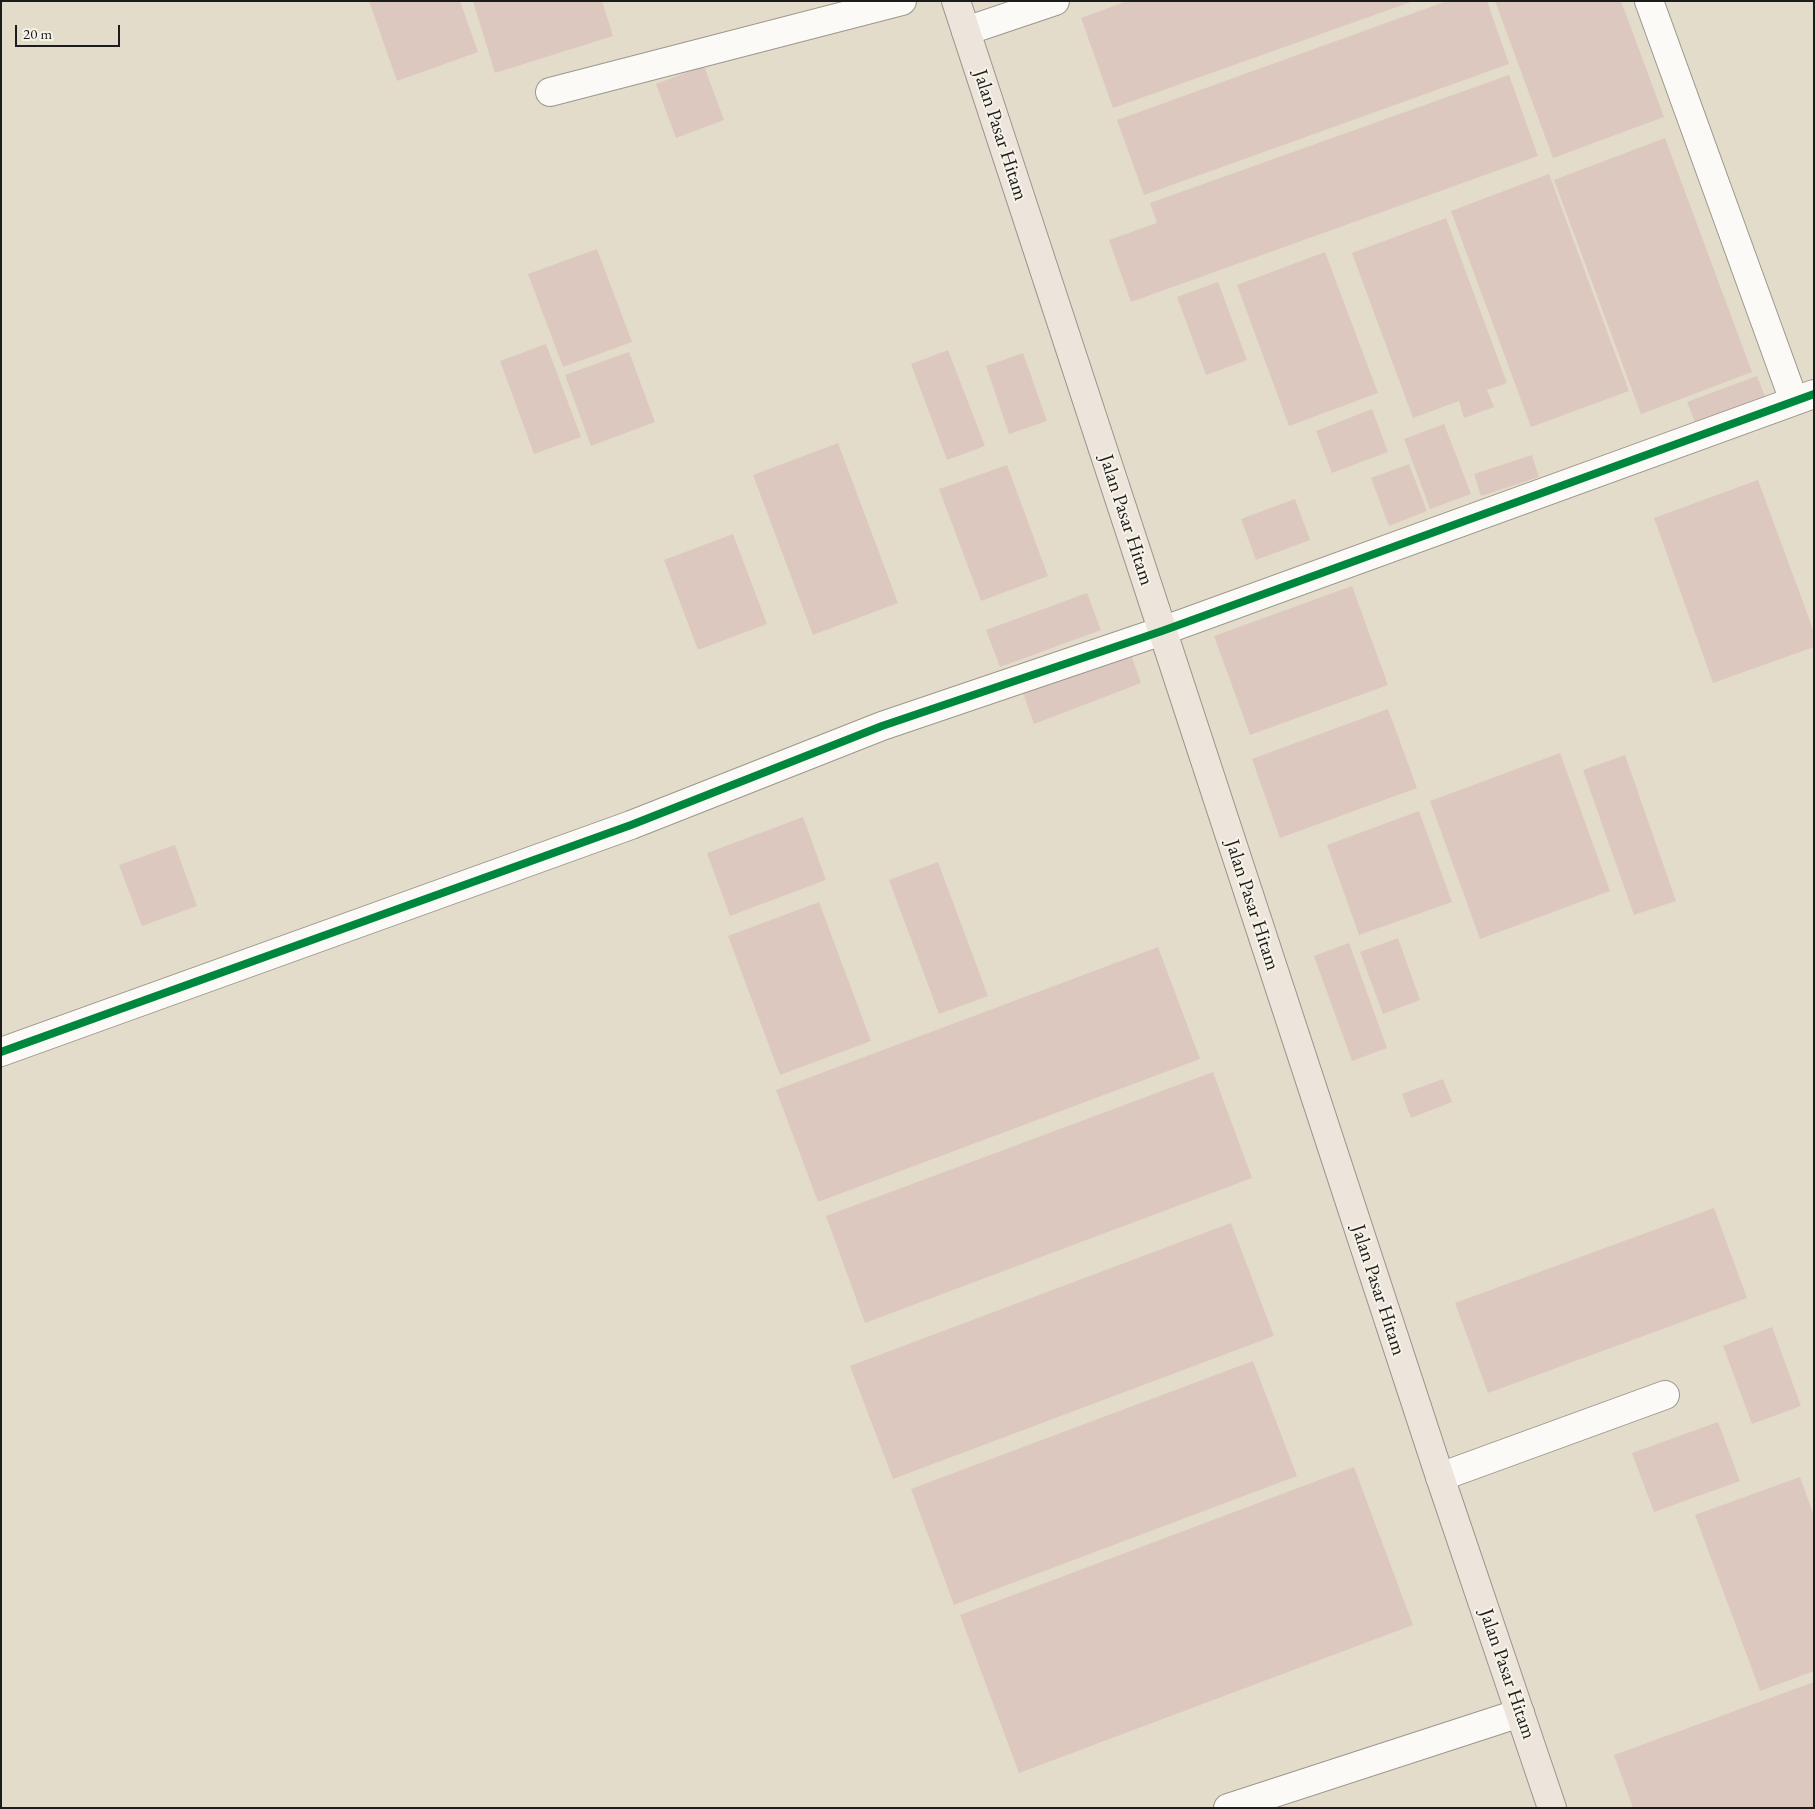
<!DOCTYPE html>
<html>
<head>
<meta charset="utf-8">
<style>
  body { margin:0 }
  #map { position:relative; width:1815px; height:1809px; overflow:hidden; background:#e4dcca; font-family:"EB Garamond",serif }
  canvas { display:block }
  .frame { position:absolute; inset:0; border:2px solid #1c1c1c; pointer-events:none }
  .scale { position:absolute; left:15px; top:25px; width:105px; height:22px; box-sizing:border-box; border:2px solid #1c1c1c; border-top:0; padding-left:6px; font-size:15px; line-height:18px; white-space:nowrap; color:#1c1c1c; -webkit-text-stroke:4px #f7f3e8; paint-order:stroke }
</style>
</head>
<body>
<div id="map">
<canvas width="1815" height="1809"></canvas>
<div class="frame"></div>
<div class="scale">20 m</div>
</div>
<script>
const context = document.querySelector('canvas').getContext('2d');
context.lineJoin = 'round';
function fillPath(path, color) { context.fillStyle = color; context.fill(path, 'evenodd'); }
const shape = rows => new Path2D(rows.map(r => 'M' + r).join(''));
function strokePath(path, color, width, dash) { context.strokeStyle = color; context.lineWidth = width; context.lineCap = dash ? 'butt' : 'round'; context.setLineDash(dash || []); context.stroke(path); }
function drawText(font, color, halo, rows, align = 'center') {
  context.font = font + ' "EB Garamond",serif'; context.lineWidth = 4; context.setLineDash([]); context.textBaseline = 'middle'; context.strokeStyle = halo; context.fillStyle = color; for (const [text, x, y, turn = 0] of rows) {
    context.save(); context.translate(x, y); context.rotate((+turn || 0) * Math.PI / 180); context.textAlign = isNaN(turn) ? turn : align; if (halo) context.strokeText(text, 0, 0); context.fillText(text, 0, 0); context.restore();
  }
}
const building = shape([
  [369,1,460,1,478,52,397,81],
  [473,1,602,1,613,36,495,73],
  [1127,1,1411,1,1411,2,1113,108,1081,18],
  [1447,1,1487,1,1509,64,1144,195,1117,120],
  [1495,1,1621,1,1664,117,1553,158],
  [704,66,724,120,676,138,656,84],
  [1509,75,1538,156,1131,302,1109,240,1157,223,1150,203],
  [1665,138,1752,372,1641,414,1554,180],
  [1549,174,1629,391,1531,427,1451,211],
  [1446,218,1507,383,1487,390,1494,407,1464,418,1459,401,1413,418,1352,253],
  [597,249,632,342,563,367,528,274],
  [1325,252,1378,393,1289,426,1237,285],
  [1218,282,1247,360,1206,375,1177,297],
  [546,344,581,437,534,454,500,361],
  [948,350,985,446,947,460,911,364],
  [629,352,655,422,591,446,565,375],
  [1023,353,1047,421,1009,434,986,366],
  [1757,376,1768,404,1698,430,1687,402],
  [1372,409,1388,452,1332,473,1316,431],
  [1444,424,1471,494,1430,509,1404,439],
  [838,443,898,603,813,635,753,475],
  [1532,455,1539,477,1481,496,1474,474],
  [1409,464,1427,511,1389,526,1371,478],
  [1007,465,1048,576,981,601,939,489],
  [1758,480,1814,632,1814,647,1713,683,1654,518],
  [1295,499,1310,540,1256,560,1241,519],
  [733,534,767,624,698,650,664,560],
  [1352,586,1388,685,1250,735,1214,636],
  [1087,593,1101,630,1000,667,986,630],
  [1129,649,1141,683,1034,724,1022,690],
  [1388,709,1417,788,1280,838,1252,759],
  [1560,753,1610,891,1480,939,1430,801],
  [1625,755,1676,901,1634,915,1583,770],
  [1419,811,1452,902,1359,935,1327,845],
  [803,817,826,880,730,916,707,853],
  [175,845,197,906,142,926,119,865],
  [938,862,988,996,939,1014,889,880],
  [819,902,871,1041,780,1075,728,936],
  [1398,938,1420,1000,1383,1014,1360,952],
  [1349,943,1387,1048,1352,1061,1314,956],
  [1158,947,1200,1059,818,1202,776,1090],
  [1213,1072,1252,1178,865,1323,826,1216],
  [1443,1079,1452,1102,1411,1118,1402,1094],
  [1714,1208,1747,1298,1488,1393,1455,1303],
  [1231,1223,1274,1336,893,1479,850,1366],
  [1772,1327,1801,1406,1752,1424,1723,1346],
  [1253,1361,1297,1476,954,1605,911,1489],
  [1718,1422,1740,1481,1654,1512,1632,1453],
  [1354,1467,1413,1625,1019,1773,960,1615],
  [1800,1477,1814,1516,1814,1671,1760,1691,1695,1515],
  [1814,1682,1814,1808,1633,1808,1614,1755]
]);
const minor = shape([
  [1649,1,1794,401],
  [966,31,1055,1],
  [550,92,902,1],
  [1,1052,631,825,882,726,1162,631,1814,394],
  [1440,1477,1665,1395],
  [1228,1808,1520,1713]
]);
const major = shape([
  [956,1,1440,1477,1552,1808]
]);
const cycleway = shape([
  [1,1052,631,825,882,726,1162,631,1814,394]
]);
const streetNames = [
  ["Jalan Pasar Hitam",1000,135,72],
  ["Jalan Pasar Hitam",1126,520,72],
  ["Jalan Pasar Hitam",1252,905,72],
  ["Jalan Pasar Hitam",1378,1290,72],
  ["Jalan Pasar Hitam",1507,1674,71]
];
fillPath(building, '#dcc8bf');
strokePath(minor, '#9b978d', 30);
strokePath(major, '#9b978d', 30);
strokePath(minor, '#fbfaf7', 28);
strokePath(major, '#ede4dc', 28);
strokePath(cycleway, '#00873e', 8);
drawText('20px', '#1c1c1c', '#f7f3e8', streetNames);
</script>
</body>
</html>
